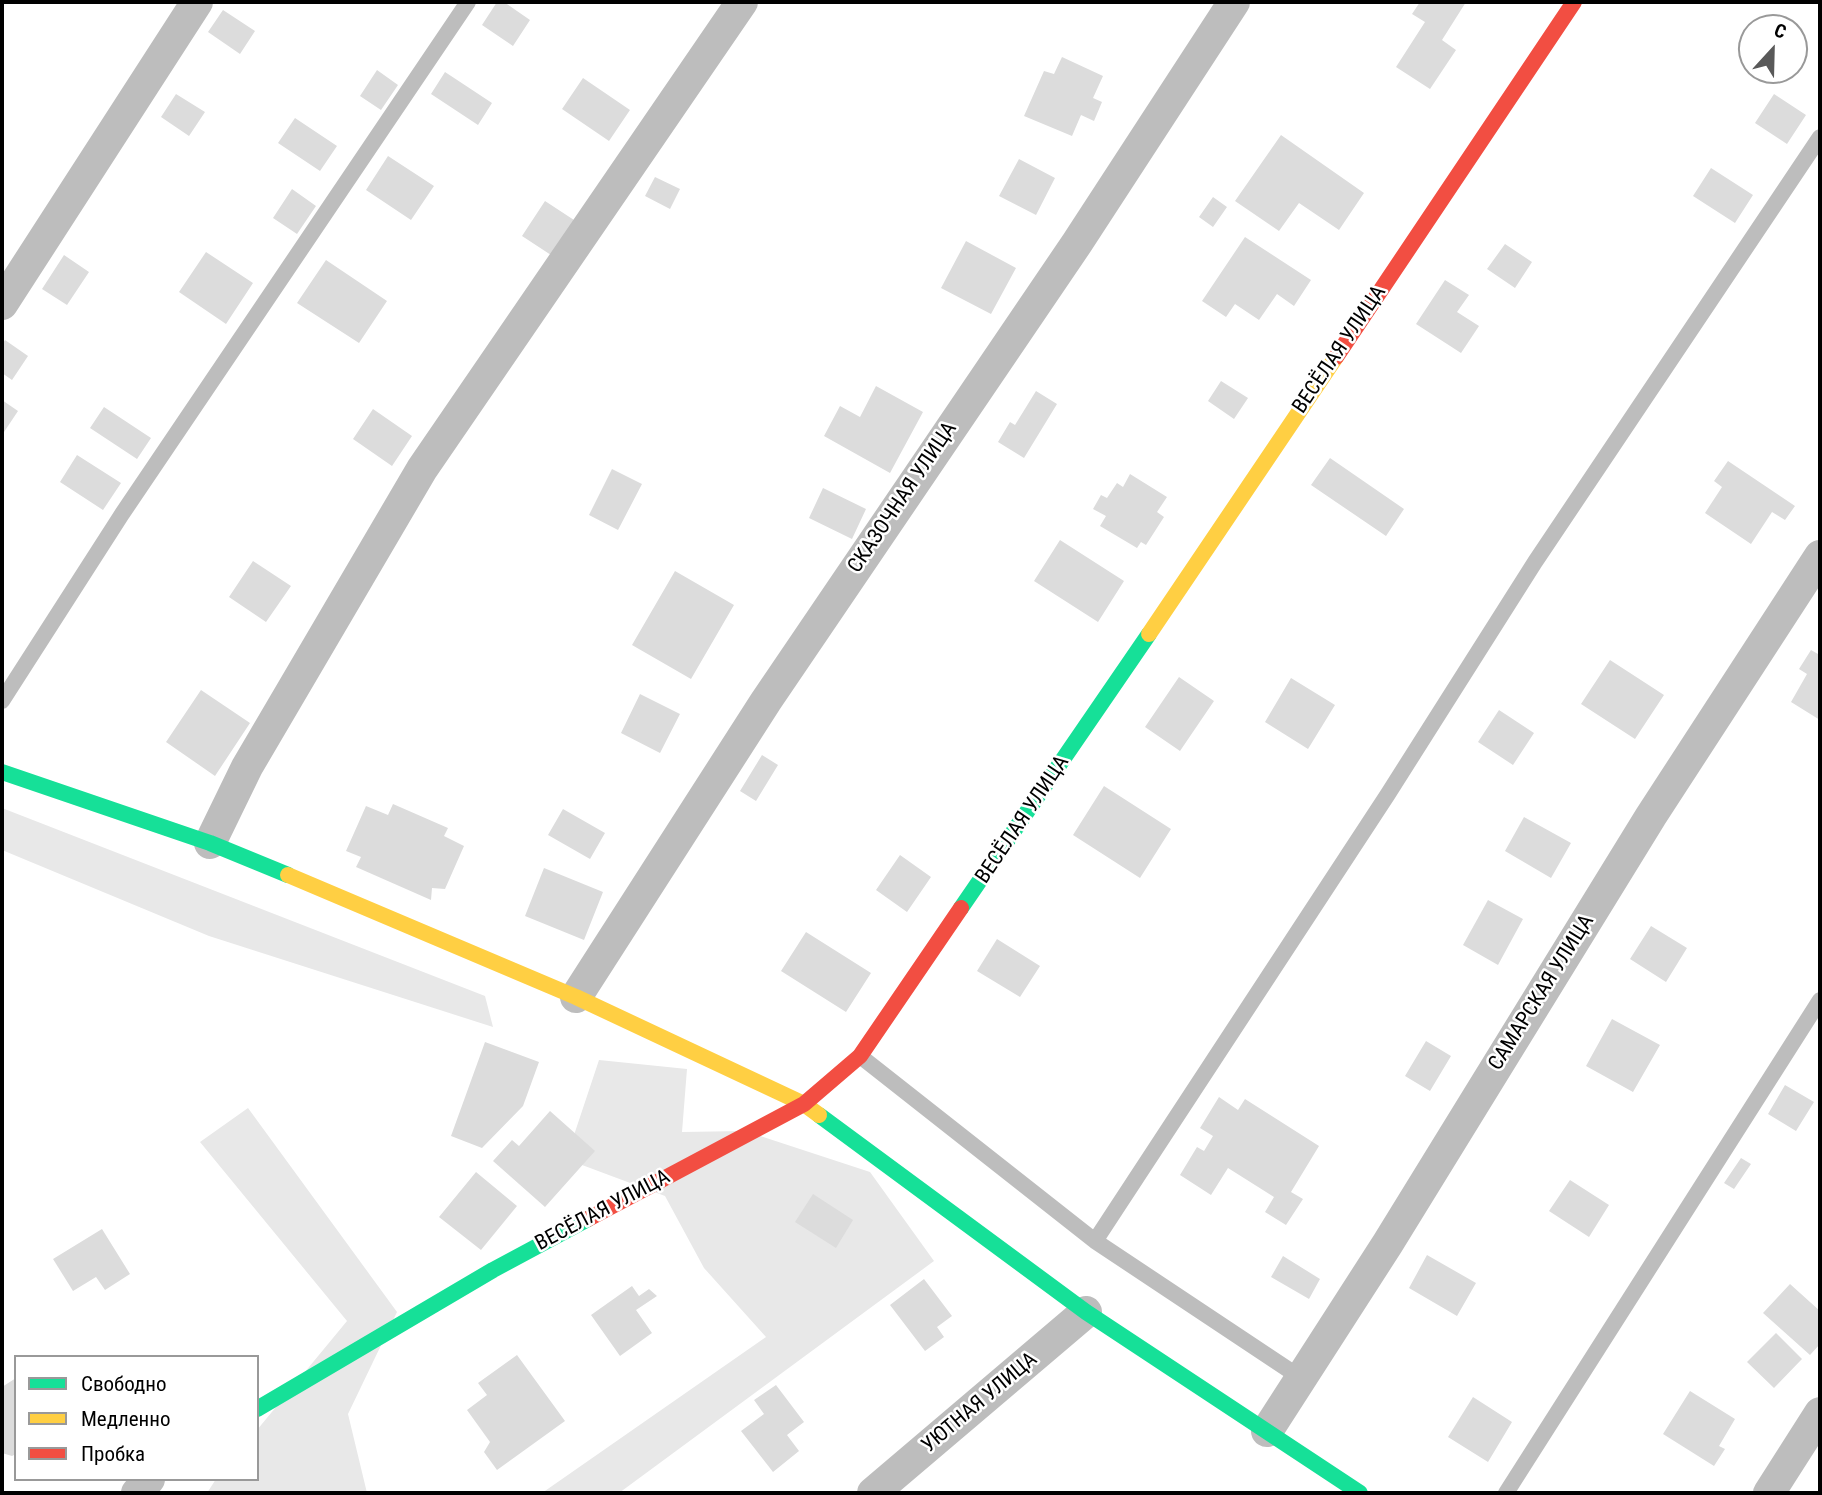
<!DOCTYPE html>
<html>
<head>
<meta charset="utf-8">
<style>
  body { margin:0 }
  #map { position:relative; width:1822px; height:1495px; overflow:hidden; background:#fff; font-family:"Roboto Condensed",sans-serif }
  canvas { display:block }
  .frame { position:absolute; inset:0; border:4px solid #000; pointer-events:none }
  .legend { position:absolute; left:14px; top:1355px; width:245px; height:126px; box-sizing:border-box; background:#fff; border:2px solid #999; margin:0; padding:9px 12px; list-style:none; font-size:21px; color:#000 }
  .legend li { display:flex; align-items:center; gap:14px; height:35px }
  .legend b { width:35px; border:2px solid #999 }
  .north { position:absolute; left:1738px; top:14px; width:70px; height:70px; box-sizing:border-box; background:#fff; border:2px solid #999; border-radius:50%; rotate:22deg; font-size:19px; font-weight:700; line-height:28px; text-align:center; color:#000 }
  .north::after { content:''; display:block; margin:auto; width:24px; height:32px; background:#595959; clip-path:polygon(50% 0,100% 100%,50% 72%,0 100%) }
</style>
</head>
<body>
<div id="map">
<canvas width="1822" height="1495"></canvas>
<div class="frame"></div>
<ul class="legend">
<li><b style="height:9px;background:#16e098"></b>Свободно</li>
<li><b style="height:9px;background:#ffcf43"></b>Медленно</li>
<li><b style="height:9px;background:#f24e42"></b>Пробка</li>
</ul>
<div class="north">С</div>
</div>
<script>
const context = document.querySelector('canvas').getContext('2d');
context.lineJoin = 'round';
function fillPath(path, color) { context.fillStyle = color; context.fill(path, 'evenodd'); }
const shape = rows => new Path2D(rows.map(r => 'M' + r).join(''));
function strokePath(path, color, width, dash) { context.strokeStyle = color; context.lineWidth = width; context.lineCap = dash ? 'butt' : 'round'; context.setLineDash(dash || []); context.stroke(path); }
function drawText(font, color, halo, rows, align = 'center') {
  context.font = font + ' "Roboto Condensed",sans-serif'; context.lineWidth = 5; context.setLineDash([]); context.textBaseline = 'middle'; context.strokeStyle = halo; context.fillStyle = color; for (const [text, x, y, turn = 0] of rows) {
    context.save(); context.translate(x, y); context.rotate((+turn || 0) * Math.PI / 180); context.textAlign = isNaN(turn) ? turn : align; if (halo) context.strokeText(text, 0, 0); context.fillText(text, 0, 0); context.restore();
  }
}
const green = shape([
  [2,808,485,996,493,1027,209,936,2,850],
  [599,1060,687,1069,682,1132,745,1131,870,1172,934,1261,619,1493,542,1493,766,1337,704,1268,665,1196,566,1159],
  [248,1108,397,1312,348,1414,367,1493,207,1493,216,1479,257,1479,257,1430,347,1321,200,1142]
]);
const building = shape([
  [497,2,504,2,530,20,513,46,482,25],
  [1420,2,1466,2,1442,40,1456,50,1430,89,1396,67,1425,22,1412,14],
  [223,10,255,31,240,54,208,32],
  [1062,57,1103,76,1093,98,1102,102,1094,121,1081,115,1072,136,1024,116,1044,71,1054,74],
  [377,70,398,85,381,110,360,96],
  [445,72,492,103,478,125,431,94],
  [583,78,630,110,609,141,562,109],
  [176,94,205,112,189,136,161,117],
  [1774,94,1806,115,1787,144,1755,123],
  [295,118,337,146,320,171,278,143],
  [1281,135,1364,193,1339,230,1299,203,1279,231,1235,201],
  [388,156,434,186,411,220,366,190],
  [1019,159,1055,178,1036,215,999,196],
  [1711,168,1753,195,1735,223,1693,196],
  [655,177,680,189,670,209,645,196],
  [292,189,316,206,297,234,273,218],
  [1213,197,1227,207,1213,227,1199,217],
  [545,201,574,220,551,255,522,236],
  [1245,237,1311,280,1294,306,1277,294,1259,320,1235,304,1226,317,1202,301],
  [966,241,1016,268,991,314,941,288],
  [1505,244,1532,262,1515,288,1487,269],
  [206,252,253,283,226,324,179,292],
  [64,255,89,272,67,305,42,289],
  [326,260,387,301,359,343,297,303],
  [1445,280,1469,295,1457,312,1479,326,1461,353,1416,324],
  [5,340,28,356,12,380,2,373,2,345],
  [1221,381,1248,398,1234,419,1208,401],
  [876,386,923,412,890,473,824,436,840,406,860,417],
  [1036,391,1057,404,1024,458,998,442,1010,422,1015,425],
  [2,400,18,411,2,435],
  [104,407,151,438,137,459,90,428],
  [373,409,412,436,392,466,353,439],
  [77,455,121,483,103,510,60,482],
  [1330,458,1404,509,1386,536,1311,485],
  [1728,461,1795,506,1785,520,1772,512,1751,544,1705,513,1722,487,1714,481],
  [612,469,642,484,618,530,589,515],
  [1130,474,1167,497,1157,512,1164,517,1146,545,1141,542,1137,548,1100,526,1106,516,1093,509,1101,495,1107,498,1117,483,1123,487],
  [823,488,866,509,852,539,809,518],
  [1060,540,1124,581,1098,622,1034,581],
  [253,561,291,586,266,622,229,597],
  [675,571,734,605,691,679,632,645],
  [1811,650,1818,654,1820,650,1820,720,1791,702,1807,674,1799,669],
  [1610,660,1664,695,1635,739,1581,704],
  [1179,677,1214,701,1180,751,1145,727],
  [1291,678,1335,705,1308,749,1265,722],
  [201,690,250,723,215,776,166,742],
  [640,694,680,714,660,753,621,733],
  [1499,710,1534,733,1513,765,1478,742],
  [762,755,778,765,756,801,740,791],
  [1104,786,1171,829,1140,878,1073,835],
  [393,804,448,828,444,836,464,846,445,889,432,888,431,900,356,867,361,857,346,851,366,806,388,815],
  [563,809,605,833,590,859,548,835],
  [1524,817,1571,843,1551,878,1505,851],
  [900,855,931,877,907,912,876,890],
  [544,868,603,892,584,940,525,916],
  [1488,900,1523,919,1498,965,1463,945],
  [1651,926,1687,948,1666,982,1630,959],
  [806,932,871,973,846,1012,781,971],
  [997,939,1040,966,1020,997,977,971],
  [1612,1019,1660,1045,1633,1092,1586,1066],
  [1426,1041,1451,1056,1430,1091,1405,1076],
  [485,1042,539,1062,523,1106,482,1148,451,1136],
  [1785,1085,1814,1102,1796,1131,1768,1114],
  [1219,1097,1238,1110,1245,1099,1319,1146,1291,1192,1303,1199,1286,1225,1265,1212,1274,1197,1228,1168,1211,1195,1180,1175,1197,1147,1204,1151,1213,1136,1200,1128],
  [550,1111,595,1151,545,1207,493,1161,512,1140,519,1146],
  [1741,1158,1751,1164,1734,1189,1724,1183],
  [476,1172,517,1206,481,1250,439,1217],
  [1570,1180,1609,1205,1589,1237,1549,1211],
  [813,1194,853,1220,836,1248,795,1222],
  [102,1229,130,1274,105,1290,96,1277,73,1291,53,1259],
  [1427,1255,1476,1283,1457,1316,1409,1288],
  [1283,1256,1320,1279,1309,1299,1271,1277],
  [924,1279,952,1316,937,1327,944,1337,925,1351,890,1305],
  [1790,1284,1820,1311,1820,1344,1810,1355,1763,1313],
  [632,1286,639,1296,649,1289,657,1296,636,1310,652,1333,620,1356,591,1315],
  [1776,1333,1802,1359,1774,1388,1747,1362],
  [517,1355,565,1421,497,1470,484,1452,490,1442,467,1410,487,1395,478,1383],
  [16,1378,16,1454,12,1456,2,1453,2,1387],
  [776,1385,804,1422,787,1435,799,1451,773,1472,741,1431,764,1414,754,1400],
  [1690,1391,1735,1419,1719,1446,1725,1449,1714,1466,1663,1434],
  [1473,1397,1512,1422,1488,1462,1448,1437]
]);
const lane = shape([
  [2,701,122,514,468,2],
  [860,1056,1095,1241,1301,1378],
  [1095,1241,1388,794,1535,562,1820,137],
  [1506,1493,1820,1000]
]);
const street = shape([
  [2,304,197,2],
  [210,843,247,767,422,469,742,2],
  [576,997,766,701,1077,243,1234,2],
  [1267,1431,1388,1243,1651,816,1820,556],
  [137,1493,149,1479],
  [873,1493,1086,1312],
  [1769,1493,1820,1413]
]);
const fast = shape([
  [2,772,210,843,288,875],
  [961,908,1149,634],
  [819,1115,1086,1312,1360,1493],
  [257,1409,493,1270,588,1219]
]);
const slow = shape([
  [1149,634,1336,357],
  [288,875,576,997,804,1104,819,1115]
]);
const jam = shape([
  [1336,357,1574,2],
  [588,1219,804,1104,860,1056,961,908]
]);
const streetNames = [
  ["ВЕСЁЛАЯ УЛИЦА",1340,350,-56],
  ["СКАЗОЧНАЯ УЛИЦА",903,498,-56],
  ["ВЕСЁЛАЯ УЛИЦА",1023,820,-56],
  ["САМАРСКАЯ УЛИЦА",1542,993,-58],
  ["ВЕСЁЛАЯ УЛИЦА",603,1211,-28],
  ["УЮТНАЯ УЛИЦА",980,1403,-40]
];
fillPath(green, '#e8e8e8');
fillPath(building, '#dcdcdc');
strokePath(lane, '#bdbdbd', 16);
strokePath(street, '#bdbdbd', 32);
strokePath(fast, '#16e098', 16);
strokePath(slow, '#ffcf43', 16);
strokePath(jam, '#f24e42', 16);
drawText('21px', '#000', '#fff', streetNames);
</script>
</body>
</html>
